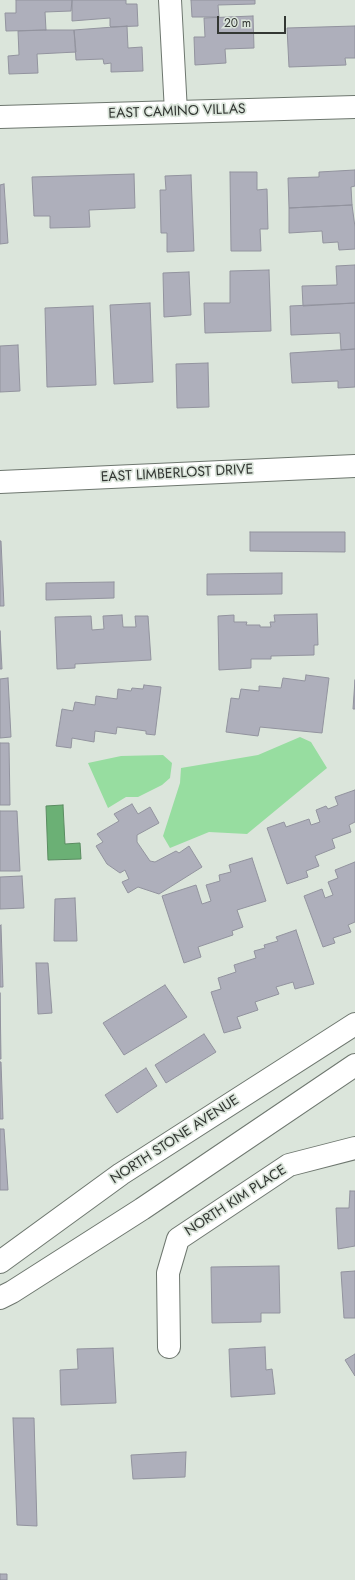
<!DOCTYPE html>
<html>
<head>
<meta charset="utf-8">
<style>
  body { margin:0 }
  #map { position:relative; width:355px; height:1580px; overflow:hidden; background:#dbe5db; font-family:Jost,sans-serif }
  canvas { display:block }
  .scale { position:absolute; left:217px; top:16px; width:69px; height:18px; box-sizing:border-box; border:2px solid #333733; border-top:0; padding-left:5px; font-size:12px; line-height:14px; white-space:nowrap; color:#333733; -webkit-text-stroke:3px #dbe5db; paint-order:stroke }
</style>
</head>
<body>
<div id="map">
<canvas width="355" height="1580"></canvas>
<div class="scale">20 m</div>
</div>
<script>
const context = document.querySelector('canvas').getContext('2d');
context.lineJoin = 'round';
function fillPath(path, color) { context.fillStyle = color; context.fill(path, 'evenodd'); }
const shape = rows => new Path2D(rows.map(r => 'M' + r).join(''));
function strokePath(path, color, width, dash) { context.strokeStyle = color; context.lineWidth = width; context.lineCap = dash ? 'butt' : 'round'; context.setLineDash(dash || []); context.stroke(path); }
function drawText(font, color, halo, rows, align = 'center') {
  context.font = font + ' Jost,sans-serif'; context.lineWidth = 3.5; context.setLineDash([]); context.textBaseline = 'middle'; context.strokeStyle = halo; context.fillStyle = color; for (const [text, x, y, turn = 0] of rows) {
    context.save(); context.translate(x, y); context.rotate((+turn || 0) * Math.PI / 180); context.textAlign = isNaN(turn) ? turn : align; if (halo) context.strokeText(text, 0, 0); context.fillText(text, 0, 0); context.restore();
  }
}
const green = shape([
  [300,737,311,742,327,768,247,834,209,832,170,848,163,836,180,783,181,768,258,755],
  [163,755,172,763,170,778,162,785,138,797,126,797,108,808,88,763,121,756]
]);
const water = shape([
  [63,805,65,844,80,843,81,859,48,860,46,806,63,805]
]);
const building = shape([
  [16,0,72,0,71,11,45,12,46,30,6,31,5,13,16,13,16,0],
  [72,0,126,0,126,4,137,4,138,26,111,27,110,26,110,18,72,21,72,0],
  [191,0,255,0,255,4,218,5,219,17,192,17,191,0],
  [253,16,254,48,225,49,226,63,195,65,194,37,205,37,204,18,253,16],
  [127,26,128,48,142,47,143,71,111,72,111,63,104,64,103,59,76,60,74,30,127,26],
  [355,26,355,58,345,58,346,65,289,67,287,28,355,26],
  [46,30,74,30,76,52,37,54,38,73,9,74,8,56,19,55,18,31,46,30],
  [355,170,355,186,351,187,352,205,289,208,288,178,319,177,319,172,355,170],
  [230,172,257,172,257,190,267,189,268,229,260,229,261,251,231,251,230,172],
  [134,174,135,208,89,210,90,227,50,228,50,216,34,216,32,177,134,174],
  [191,175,194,251,167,252,167,233,161,233,160,190,166,190,165,176,191,175],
  [4,184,8,243,0,244,0,185,4,184],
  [352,205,355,227,355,249,339,250,338,242,323,243,322,231,289,233,289,208,352,205],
  [355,265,355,303,303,306,302,286,337,285,336,266,355,265],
  [269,270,271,331,205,333,204,303,230,303,230,271,269,270],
  [189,272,191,315,164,317,163,273,189,272],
  [150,303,153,382,114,384,110,305,150,303],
  [355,303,355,349,341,350,340,333,291,335,290,306,355,303],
  [93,306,96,385,47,387,45,308,93,306],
  [18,345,20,391,0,392,0,346,18,345],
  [355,349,355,387,338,388,338,381,292,383,290,353,355,349],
  [208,363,209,407,177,408,176,364,208,363],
  [250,532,345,532,345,552,250,551,250,532],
  [0,541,1,541,4,606,0,606,0,541],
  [282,573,282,594,207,595,207,574,282,573],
  [114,582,114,598,46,600,46,583,114,582],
  [317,614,318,645,314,645,314,655,271,656,271,659,251,659,251,668,219,670,218,616,234,615,234,622,247,622,246,625,260,625,260,627,271,627,270,622,275,622,274,615,317,614],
  [122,615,123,627,136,627,135,616,148,616,151,660,75,664,75,668,57,669,55,617,91,616,92,630,104,629,103,616,122,615],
  [0,631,2,669,0,669,0,631],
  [306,675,329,678,322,733,260,727,258,736,226,732,231,698,239,699,241,689,259,691,259,686,281,688,283,678,305,681,306,675],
  [8,678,11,737,0,738,0,679,8,678],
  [355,680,355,709,353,709,355,680],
  [144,685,161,687,155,735,146,734,146,731,117,727,116,734,95,731,94,742,72,738,71,748,56,746,62,709,73,711,75,702,95,705,96,696,117,699,118,689,131,691,132,688,143,689,144,685],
  [0,743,9,743,10,805,0,805,0,743],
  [355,790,355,822,349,825,351,832,332,839,335,848,315,856,319,866,306,871,308,877,287,884,267,828,284,822,286,827,309,819,311,825,320,822,316,810,326,806,328,809,338,805,335,797,355,790],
  [132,804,138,814,150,807,159,823,137,835,137,842,150,861,155,862,176,851,179,853,189,846,202,867,159,894,138,887,128,893,122,882,129,879,125,870,120,873,107,864,96,846,103,842,97,834,119,821,114,814,132,804],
  [0,811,17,811,20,871,0,871,0,811],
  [252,858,266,901,237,910,243,927,232,931,233,935,198,947,201,957,184,963,162,896,196,885,202,904,211,901,206,885,220,881,219,875,231,872,229,865,252,858],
  [355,862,355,922,348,925,351,932,333,938,335,943,323,947,304,896,322,889,325,898,333,895,328,882,338,878,335,870,355,862],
  [22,876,24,908,0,909,0,877,22,876],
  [75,898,77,941,54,941,55,899,75,898],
  [1,925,3,987,0,987,0,926,1,925],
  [296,930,314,984,295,989,293,982,276,987,279,994,255,1002,258,1010,237,1017,241,1028,224,1033,211,992,221,989,218,978,236,972,234,965,256,958,254,951,265,948,264,945,278,941,276,937,296,930],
  [36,963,48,963,52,1013,38,1014,36,963],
  [165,985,187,1017,124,1055,103,1023,165,985],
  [0,993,1,1059,0,1059,0,993],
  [204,1034,216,1052,166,1083,155,1065,204,1034],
  [0,1062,1,1062,3,1119,0,1119,0,1062],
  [146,1068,157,1086,117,1113,105,1095,146,1068],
  [0,1129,4,1129,8,1190,0,1190,0,1129],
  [350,1191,355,1191,355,1246,338,1249,336,1208,349,1208,350,1191],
  [279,1266,280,1313,261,1313,261,1322,212,1323,211,1267,279,1266],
  [355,1271,355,1318,344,1318,341,1272,355,1271],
  [265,1347,266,1370,272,1369,275,1394,231,1397,229,1349,265,1347],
  [113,1348,116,1403,61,1405,60,1370,78,1369,77,1349,113,1348],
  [355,1354,355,1376,345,1360,355,1354],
  [13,1418,34,1418,37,1526,17,1525,13,1418],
  [186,1452,185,1477,133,1479,131,1455,186,1452],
  [0,1574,7,1574,7,1580,0,1580,0,1574]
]);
const minor = shape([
  [170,0,176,112],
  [0,117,355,107],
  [169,1347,168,1273,178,1239,289,1165,355,1148]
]);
const tertiary = shape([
  [0,482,355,466]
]);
const secondary = shape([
  [0,1262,121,1174,355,1024],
  [0,1298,12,1292,142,1209,355,1065]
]);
const streetNames = [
  ["EAST CAMINO VILLAS",177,112,-2],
  ["EAST LIMBERLOST DRIVE",177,474,-3],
  ["NORTH STONE AVENUE",175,1140,-33],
  ["NORTH KIM PLACE",236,1201,-33]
];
fillPath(green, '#97dda0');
fillPath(water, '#6bb075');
strokePath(water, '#5a8c61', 1);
fillPath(building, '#aeafbb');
strokePath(building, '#92939e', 1);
strokePath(minor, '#6e776f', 24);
strokePath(tertiary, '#6e776f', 24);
strokePath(secondary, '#6e776f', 24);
strokePath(minor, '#fff', 22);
strokePath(tertiary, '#fff', 22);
strokePath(secondary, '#fff', 22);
drawText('14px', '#333733', '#dbe5db', streetNames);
</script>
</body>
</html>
